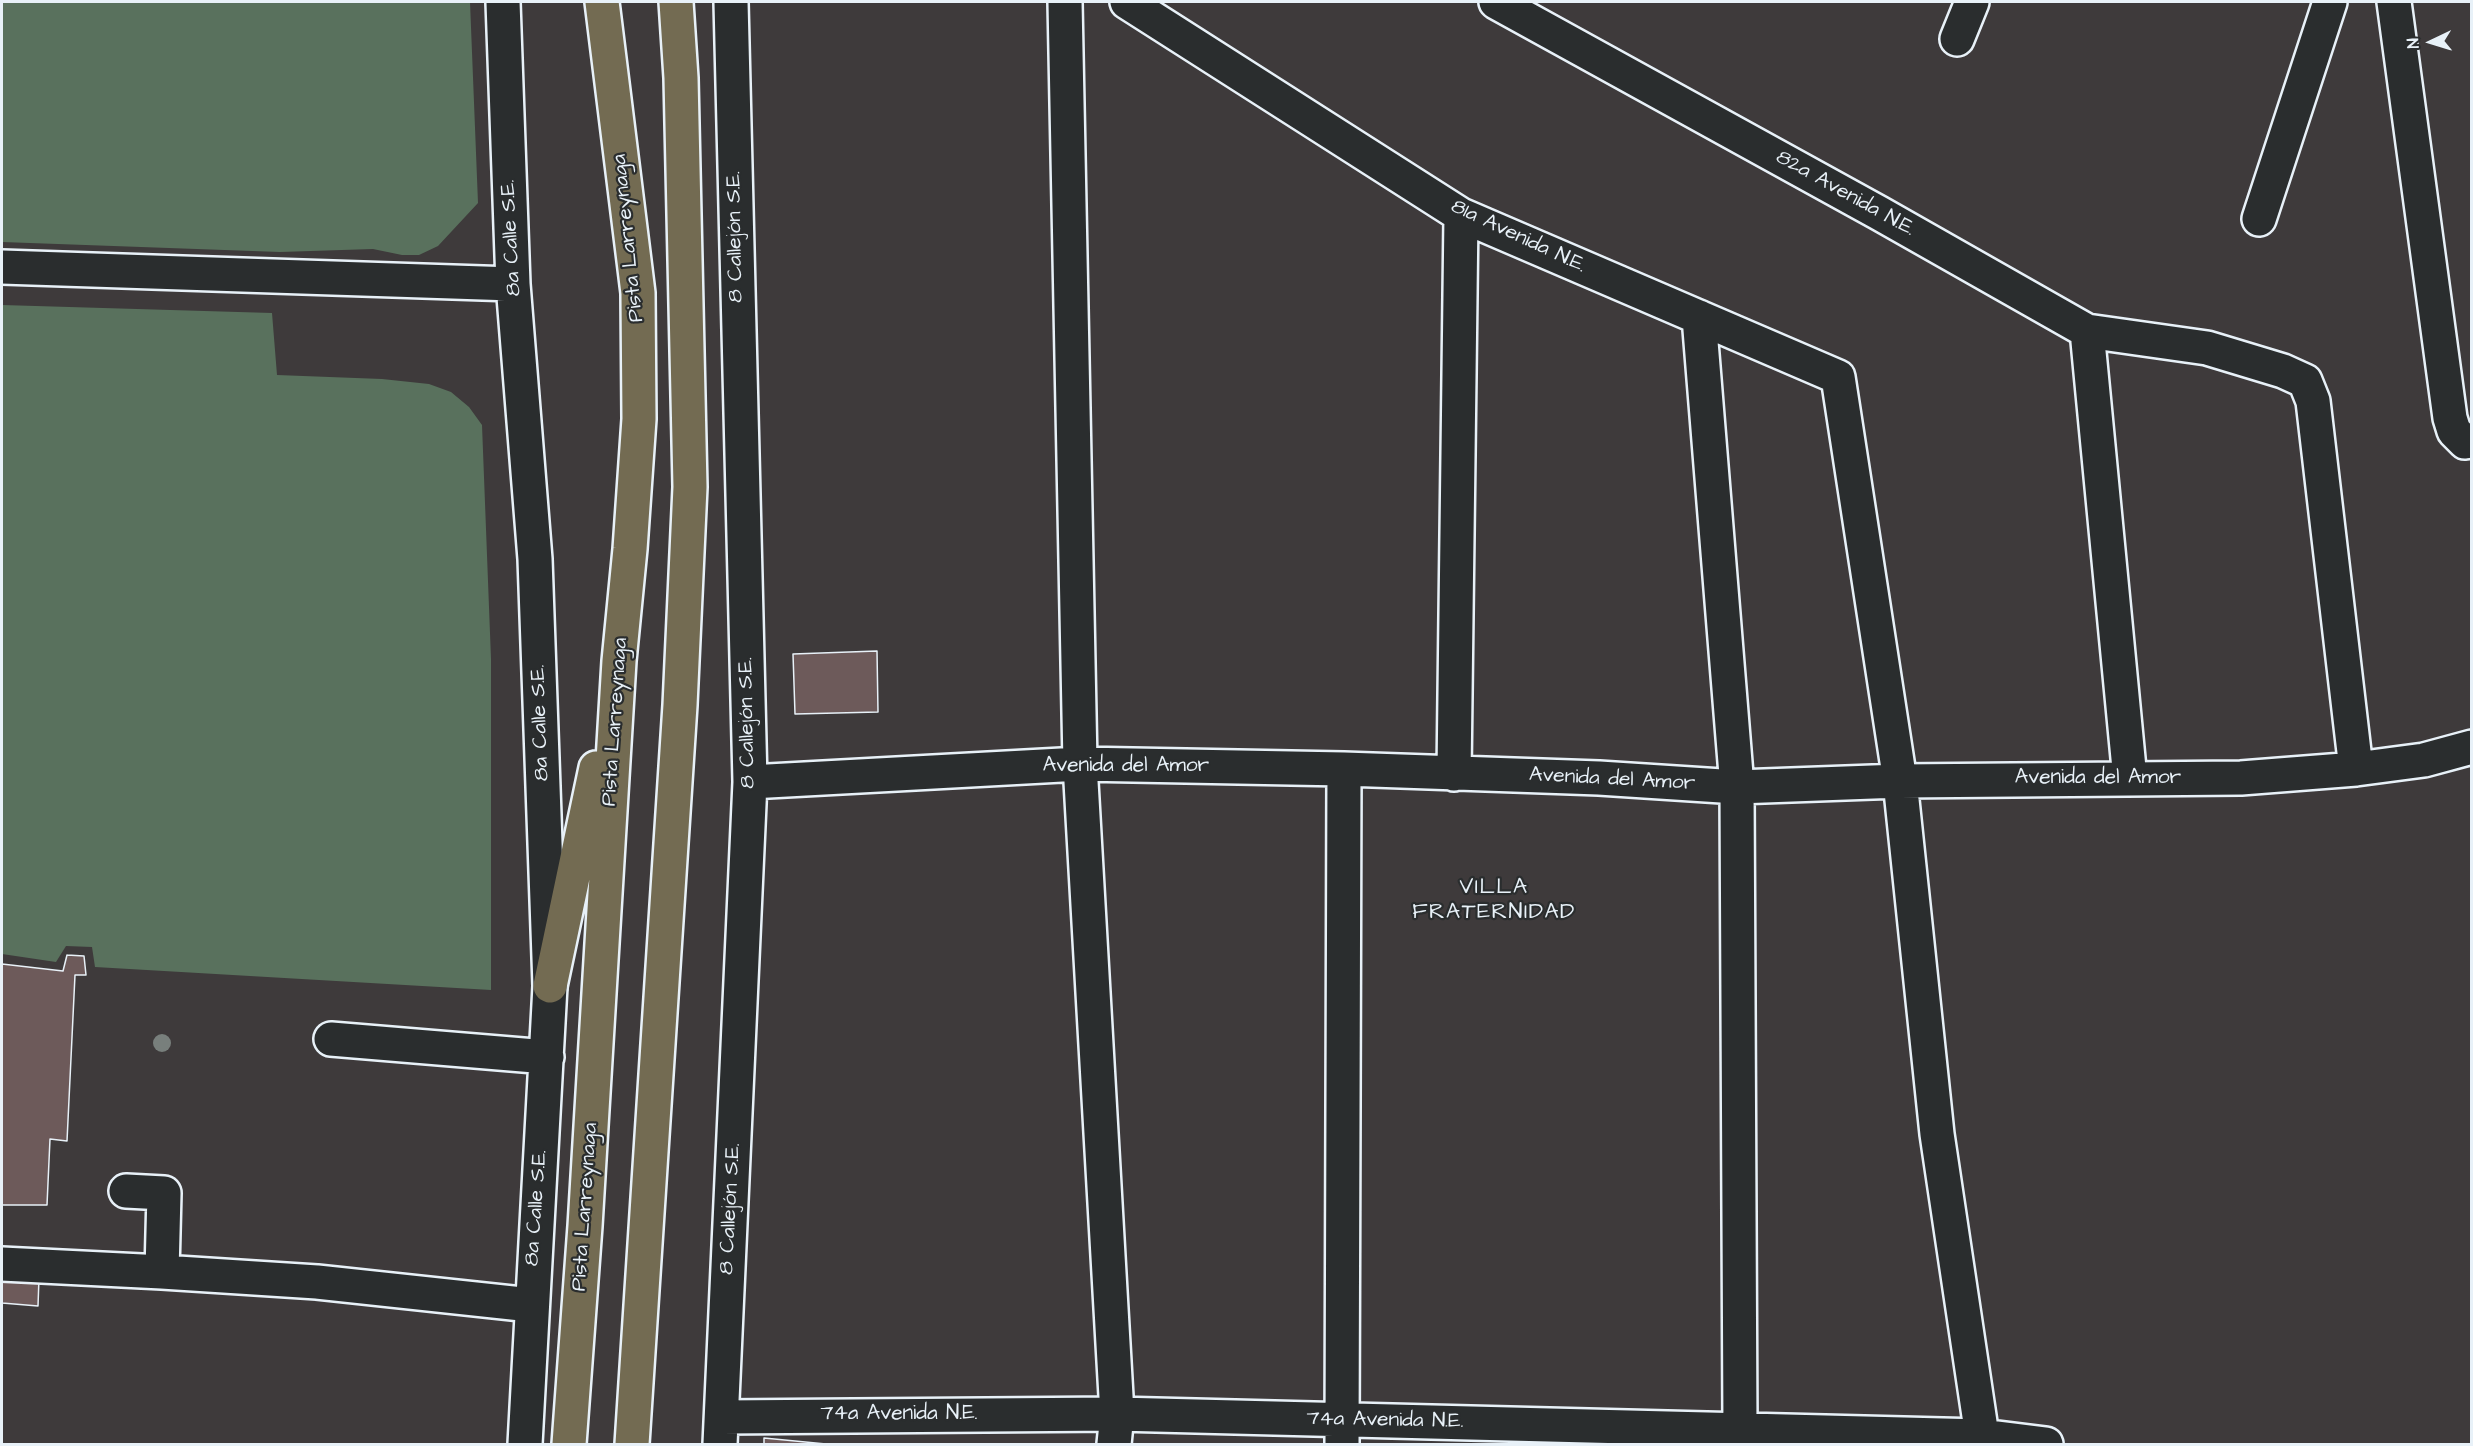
<!DOCTYPE html>
<html>
<head>
<meta charset="utf-8">
<style>
  body { margin:0 }
  #map { position:relative; width:2473px; height:1446px; overflow:hidden; background:#3e3a3b; font-family:"Architects Daughter",sans-serif }
  canvas { display:block }
  .frame { position:absolute; inset:0; border:3px solid #e8f1f8; pointer-events:none }
  .north { position:absolute; left:2401px; top:12px; width:60px; height:60px; -webkit-text-stroke:4px #2a2d2e; paint-order:stroke; rotate:266deg; font-size:16px; font-weight:700; line-height:24px; text-align:center; color:#e8f1f8 }
  .north::after { content:''; display:block; margin:auto; width:21px; height:27px; background:#e8f1f8; clip-path:polygon(50% 0,100% 100%,50% 72%,0 100%) }
</style>
</head>
<body>
<div id="map">
<canvas width="2473" height="1446"></canvas>
<div class="frame"></div>
<div class="north">N</div>
</div>
<script>
const context = document.querySelector('canvas').getContext('2d');
context.lineJoin = 'round';
function fillPath(path, color) { context.fillStyle = color; context.fill(path, 'evenodd'); }
const shape = rows => new Path2D(rows.map(r => 'M' + r).join(''));
function strokePath(path, color, width, dash) { context.strokeStyle = color; context.lineWidth = width; context.lineCap = dash ? 'butt' : 'round'; context.setLineDash(dash || []); context.stroke(path); }
function drawText(font, color, halo, rows, align = 'center') {
  context.font = font + ' "Architects Daughter",sans-serif'; context.lineWidth = 4.5; context.setLineDash([]); context.textBaseline = 'middle'; context.strokeStyle = halo; context.fillStyle = color; for (const [text, x, y, turn = 0] of rows) {
    context.save(); context.translate(x, y); context.rotate((+turn || 0) * Math.PI / 180); context.textAlign = isNaN(turn) ? turn : align; if (halo) context.strokeText(text, 0, 0); context.fillText(text, 0, 0); context.restore();
  }
}
const green = shape([
  [2,2,470,2,478,203,438,246,419,255,402,255,373,249,280,252,2,242],
  [2,305,272,313,277,375,382,379,429,384,451,392,469,407,482,425,491,659,491,990,95,967,92,947,66,946,56,962,2,954]
]);
const building = shape([
  [877,651,878,712,795,714,793,654,877,651],
  [67,955,84,956,86,975,75,975,67,1141,50,1139,47,1205,2,1205,2,964,63,971,67,955],
  [2,1276,39,1278,38,1306,2,1303,2,1276],
  [764,1438,826,1444,764,1444,764,1438]
]);
const minor = shape([
  [503,2,513,284,535,559,550,986,525,1444],
  [1065,2,1080,764,1117,1414,1114,1444],
  [1127,2,1461,215,1838,377,1900,781,1937,1134,1982,1436],
  [1496,2,1879,213,2087,331,2207,348,2283,371,2305,381,2313,401,2356,769],
  [2394,2,2450,418,2454,431,2465,442,2472,441],
  [1957,39,1972,2],
  [2259,219,2330,2],
  [2,267,513,284],
  [1699,317,1737,787,1740,1429],
  [2087,331,2130,779],
  [1454,774,1461,215],
  [750,782,1080,764,1344,769,1599,778,1737,787,1900,781,2241,778,2356,769,2424,760,2472,747],
  [331,1039,547,1057],
  [126,1191,164,1193,162,1272,317,1282,531,1305],
  [2,1264,162,1272],
  [722,1417,1117,1414,1982,1436,2046,1444],
  [720,1444,750,782,731,2],
  [1342,1444,1344,769]
]);
const major = shape([
  [550,986,596,768],
  [569,1444,585,1226,619,661,630,549,639,419,638,293,602,2],
  [632,1444,680,705,690,487,681,78,676,2]
]);
const trees = [
  [162,1043]
];
const streetNames = [
  ["82a Avenida N.E.",1845,194,29],
  ["8 Callejón S.E.",736,237,-91],
  ["81a Avenida N.E.",1518,237,25],
  ["8a Calle S.E.",512,238,-93],
  ["Pista Larreynaga",629,238,-96],
  ["Pista Larreynaga",616,722,-86],
  ["8a Calle S.E.",541,723,-92],
  ["8 Callejón S.E.",748,723,-91],
  ["Avenida del Amor",1126,767],
  ["Avenida del Amor",2098,779],
  ["Avenida del Amor",1612,780,3],
  ["Pista Larreynaga",586,1207,-86],
  ["8a Calle S.E.",537,1208,-86],
  ["8 Callejón S.E.",731,1209,-87],
  ["74a Avenida N.E.",899,1415],
  ["74a Avenida N.E.",1385,1421,1]
];
const neighbourhoodNames = [
  ["VILLA",1494,888],
  ["FRATERNIDAD",1494,913]
];
fillPath(green, '#59715d');
fillPath(building, '#6d5a5a');
strokePath(building, '#e8f1f8', 1.5);
strokePath(minor, '#e8f1f8', 38);
strokePath(major, '#e8f1f8', 38);
strokePath(minor, '#2a2d2e', 33);
strokePath(major, '#736b52', 33);
context.fillStyle = '#787f7c';
for (const [x, y] of trees) { context.beginPath(); context.arc(x, y, 9, 0, 2 * Math.PI); context.fill(); }
drawText('21px', '#e8f1f8', '#2a2d2e', streetNames);
context.letterSpacing = '1.5px';
drawText('22px', '#e8f1f8', '#2a2d2e', neighbourhoodNames);
context.letterSpacing = '0px';
</script>
</body>
</html>
